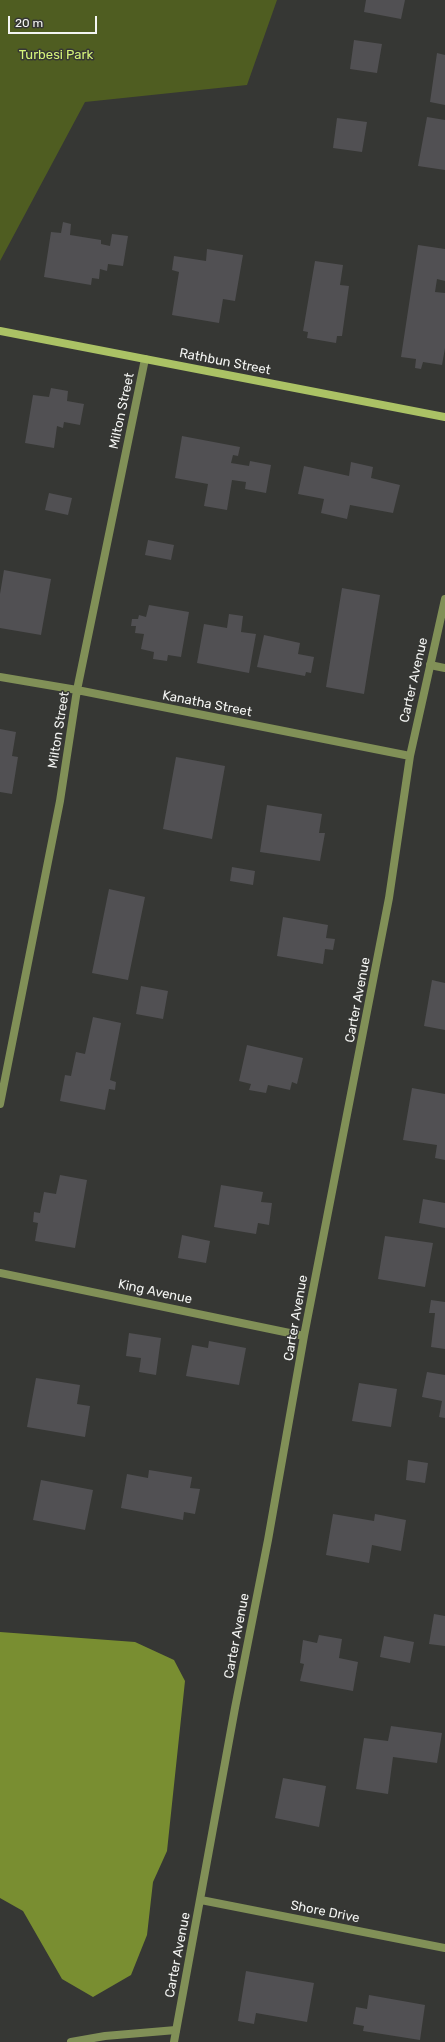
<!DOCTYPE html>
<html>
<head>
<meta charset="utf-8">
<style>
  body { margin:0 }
  #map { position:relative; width:445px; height:2042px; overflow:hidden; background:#363734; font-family:Rubik,sans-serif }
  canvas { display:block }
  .scale { position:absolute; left:8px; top:16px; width:89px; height:18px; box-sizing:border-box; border:2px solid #f4f5f3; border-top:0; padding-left:5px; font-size:12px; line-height:14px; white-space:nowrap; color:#f4f5f3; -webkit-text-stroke:3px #363734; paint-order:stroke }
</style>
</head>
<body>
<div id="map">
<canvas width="445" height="2042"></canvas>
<div class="scale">20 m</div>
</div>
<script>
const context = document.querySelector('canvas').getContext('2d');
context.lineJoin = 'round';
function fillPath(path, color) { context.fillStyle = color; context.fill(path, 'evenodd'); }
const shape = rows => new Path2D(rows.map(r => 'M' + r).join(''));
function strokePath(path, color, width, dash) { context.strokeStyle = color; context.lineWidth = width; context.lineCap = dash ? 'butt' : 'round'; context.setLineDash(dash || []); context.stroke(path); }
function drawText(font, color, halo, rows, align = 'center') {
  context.font = font + ' Rubik,sans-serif'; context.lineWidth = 3; context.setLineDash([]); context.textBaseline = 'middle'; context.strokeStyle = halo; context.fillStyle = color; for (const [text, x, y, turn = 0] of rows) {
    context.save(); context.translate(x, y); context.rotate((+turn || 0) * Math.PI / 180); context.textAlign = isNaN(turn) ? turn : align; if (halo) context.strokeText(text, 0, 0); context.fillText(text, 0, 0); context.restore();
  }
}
const green = shape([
  [0,0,277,0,247,85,85,102,0,261]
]);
const water = shape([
  [0,1632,135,1642,174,1660,185,1681,167,1851,153,1882,147,1935,131,1975,93,1997,62,1979,23,1911,0,1898]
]);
const building = shape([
  [366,0,405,0,401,19,364,12],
  [354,40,382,44,377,73,350,69],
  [437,53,445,55,445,105,430,102],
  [427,117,445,120,445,170,418,166],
  [337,118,367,122,362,152,333,148],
  [63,222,71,224,70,235,101,240,101,244,110,246,112,234,128,236,123,266,108,264,107,271,100,269,99,279,92,278,91,285,44,277,51,232,61,233],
  [418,245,445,249,445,281,437,279,435,292,445,293,445,348,442,365,423,362,421,369,415,368,416,359,401,357],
  [207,249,243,255,235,301,223,299,219,323,172,315,179,272,172,270,174,256,206,261],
  [315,261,343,265,340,285,349,286,342,336,337,336,336,343,307,338,308,332,303,331],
  [51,388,68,391,67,401,84,404,80,425,64,422,63,428,57,426,54,448,25,443,33,395,49,397],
  [182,436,240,447,238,456,233,455,231,463,249,466,250,461,271,465,266,493,245,489,246,482,232,480,227,510,204,506,208,484,175,478],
  [351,462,373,467,371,478,400,485,393,513,350,505,347,519,321,513,324,499,298,494,304,466,349,476],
  [49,493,72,498,68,515,45,510],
  [148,540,174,545,171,560,145,555],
  [4,570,51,579,41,635,0,628,0,594],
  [342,588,380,595,364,694,326,687],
  [149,605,189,612,181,657,168,655,167,661,153,659,154,652,141,649,144,634,135,633,136,626,131,626,132,619,138,619,139,615,146,617],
  [229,614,243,616,241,632,256,634,249,673,197,663,204,624,227,628],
  [264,635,300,643,298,654,314,657,311,673,306,672,305,676,257,667],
  [0,729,16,732,12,756,18,757,12,794,0,792],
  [176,757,225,766,212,839,163,829],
  [267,805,322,814,319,833,325,833,320,861,260,852],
  [232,867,255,871,253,885,230,881],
  [109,889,145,897,128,980,92,973],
  [283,917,328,925,326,938,335,939,333,950,325,949,323,964,277,956],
  [432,980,445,983,445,1030,424,1026],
  [141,986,168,991,163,1019,136,1014],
  [93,1017,121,1023,110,1080,116,1082,115,1090,109,1089,105,1110,60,1101,65,1075,71,1076,76,1052,85,1054],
  [247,1045,303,1058,297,1084,292,1082,290,1090,268,1085,266,1093,249,1090,251,1084,239,1081],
  [412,1088,445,1094,445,1160,435,1158,437,1145,403,1140],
  [60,1175,87,1180,75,1248,35,1241,38,1223,33,1222,34,1212,40,1213,44,1192,56,1194],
  [221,1185,263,1192,261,1202,272,1203,269,1225,258,1223,256,1234,214,1227],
  [423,1199,445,1203,445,1228,419,1223],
  [182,1235,210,1241,206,1263,178,1258],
  [385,1236,433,1243,425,1287,378,1279],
  [431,1300,445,1302,445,1349,431,1347,435,1313,429,1313],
  [129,1333,161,1338,156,1375,139,1372,141,1358,126,1356],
  [209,1341,246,1348,239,1385,186,1376,192,1345,208,1348],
  [427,1372,445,1375,445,1418,439,1417,442,1401,422,1397],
  [36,1378,80,1385,77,1404,90,1406,85,1437,27,1427],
  [359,1383,397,1389,391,1427,352,1421],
  [408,1460,428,1463,425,1483,406,1480],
  [149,1470,192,1477,190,1488,200,1489,195,1514,184,1512,183,1520,121,1508,127,1474,148,1478],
  [41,1480,93,1490,85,1530,33,1520],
  [333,1514,374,1521,375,1514,406,1520,401,1551,372,1545,369,1563,326,1555],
  [434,1614,445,1616,445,1646,429,1644],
  [319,1635,342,1639,339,1658,358,1662,353,1691,300,1681,304,1664,300,1663,303,1640,317,1643],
  [384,1636,414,1642,410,1663,380,1657],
  [391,1726,442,1733,437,1763,393,1757,388,1794,356,1789,364,1738,388,1741],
  [283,1778,326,1786,319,1827,275,1818],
  [246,1971,314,1983,307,2022,256,2013,254,2024,238,2021],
  [369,1995,425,2005,420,2040,363,2031,364,2026,353,2024,356,2007,367,2009]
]);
const lane = shape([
  [430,665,445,668],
  [71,2042,105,2036,176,2030]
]);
const street = shape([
  [0,677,77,690,410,756],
  [0,1104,60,801,77,690,145,359],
  [0,1273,304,1336],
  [201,1900,445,1948],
  [174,2042,235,1708,268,1540,304,1336,389,898,410,756,445,599]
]);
const secondary = shape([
  [0,331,445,417]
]);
const parkNames = [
  ["Turbesi Park",56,55]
];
const streetNames = [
  ["Rathbun Street",225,362,11],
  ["Milton Street",122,411,-78],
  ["Carter Avenue",414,680,-77],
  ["Kanatha Street",207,704,11],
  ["Milton Street",59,730,-81],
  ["Carter Avenue",358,1000,-79],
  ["King Avenue",155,1292,12],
  ["Carter Avenue",296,1318,-80],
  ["Carter Avenue",237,1636,-79],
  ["Shore Drive",325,1912,11],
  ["Carter Avenue",178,1955,-79]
];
fillPath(green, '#4f5d21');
fillPath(water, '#798e31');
fillPath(building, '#515053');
strokePath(lane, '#819057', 8);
strokePath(street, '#819057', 8);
strokePath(secondary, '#abc265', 8);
drawText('13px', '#d5f37a', '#363734', parkNames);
drawText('13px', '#f4f5f3', '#363734', streetNames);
</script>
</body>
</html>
